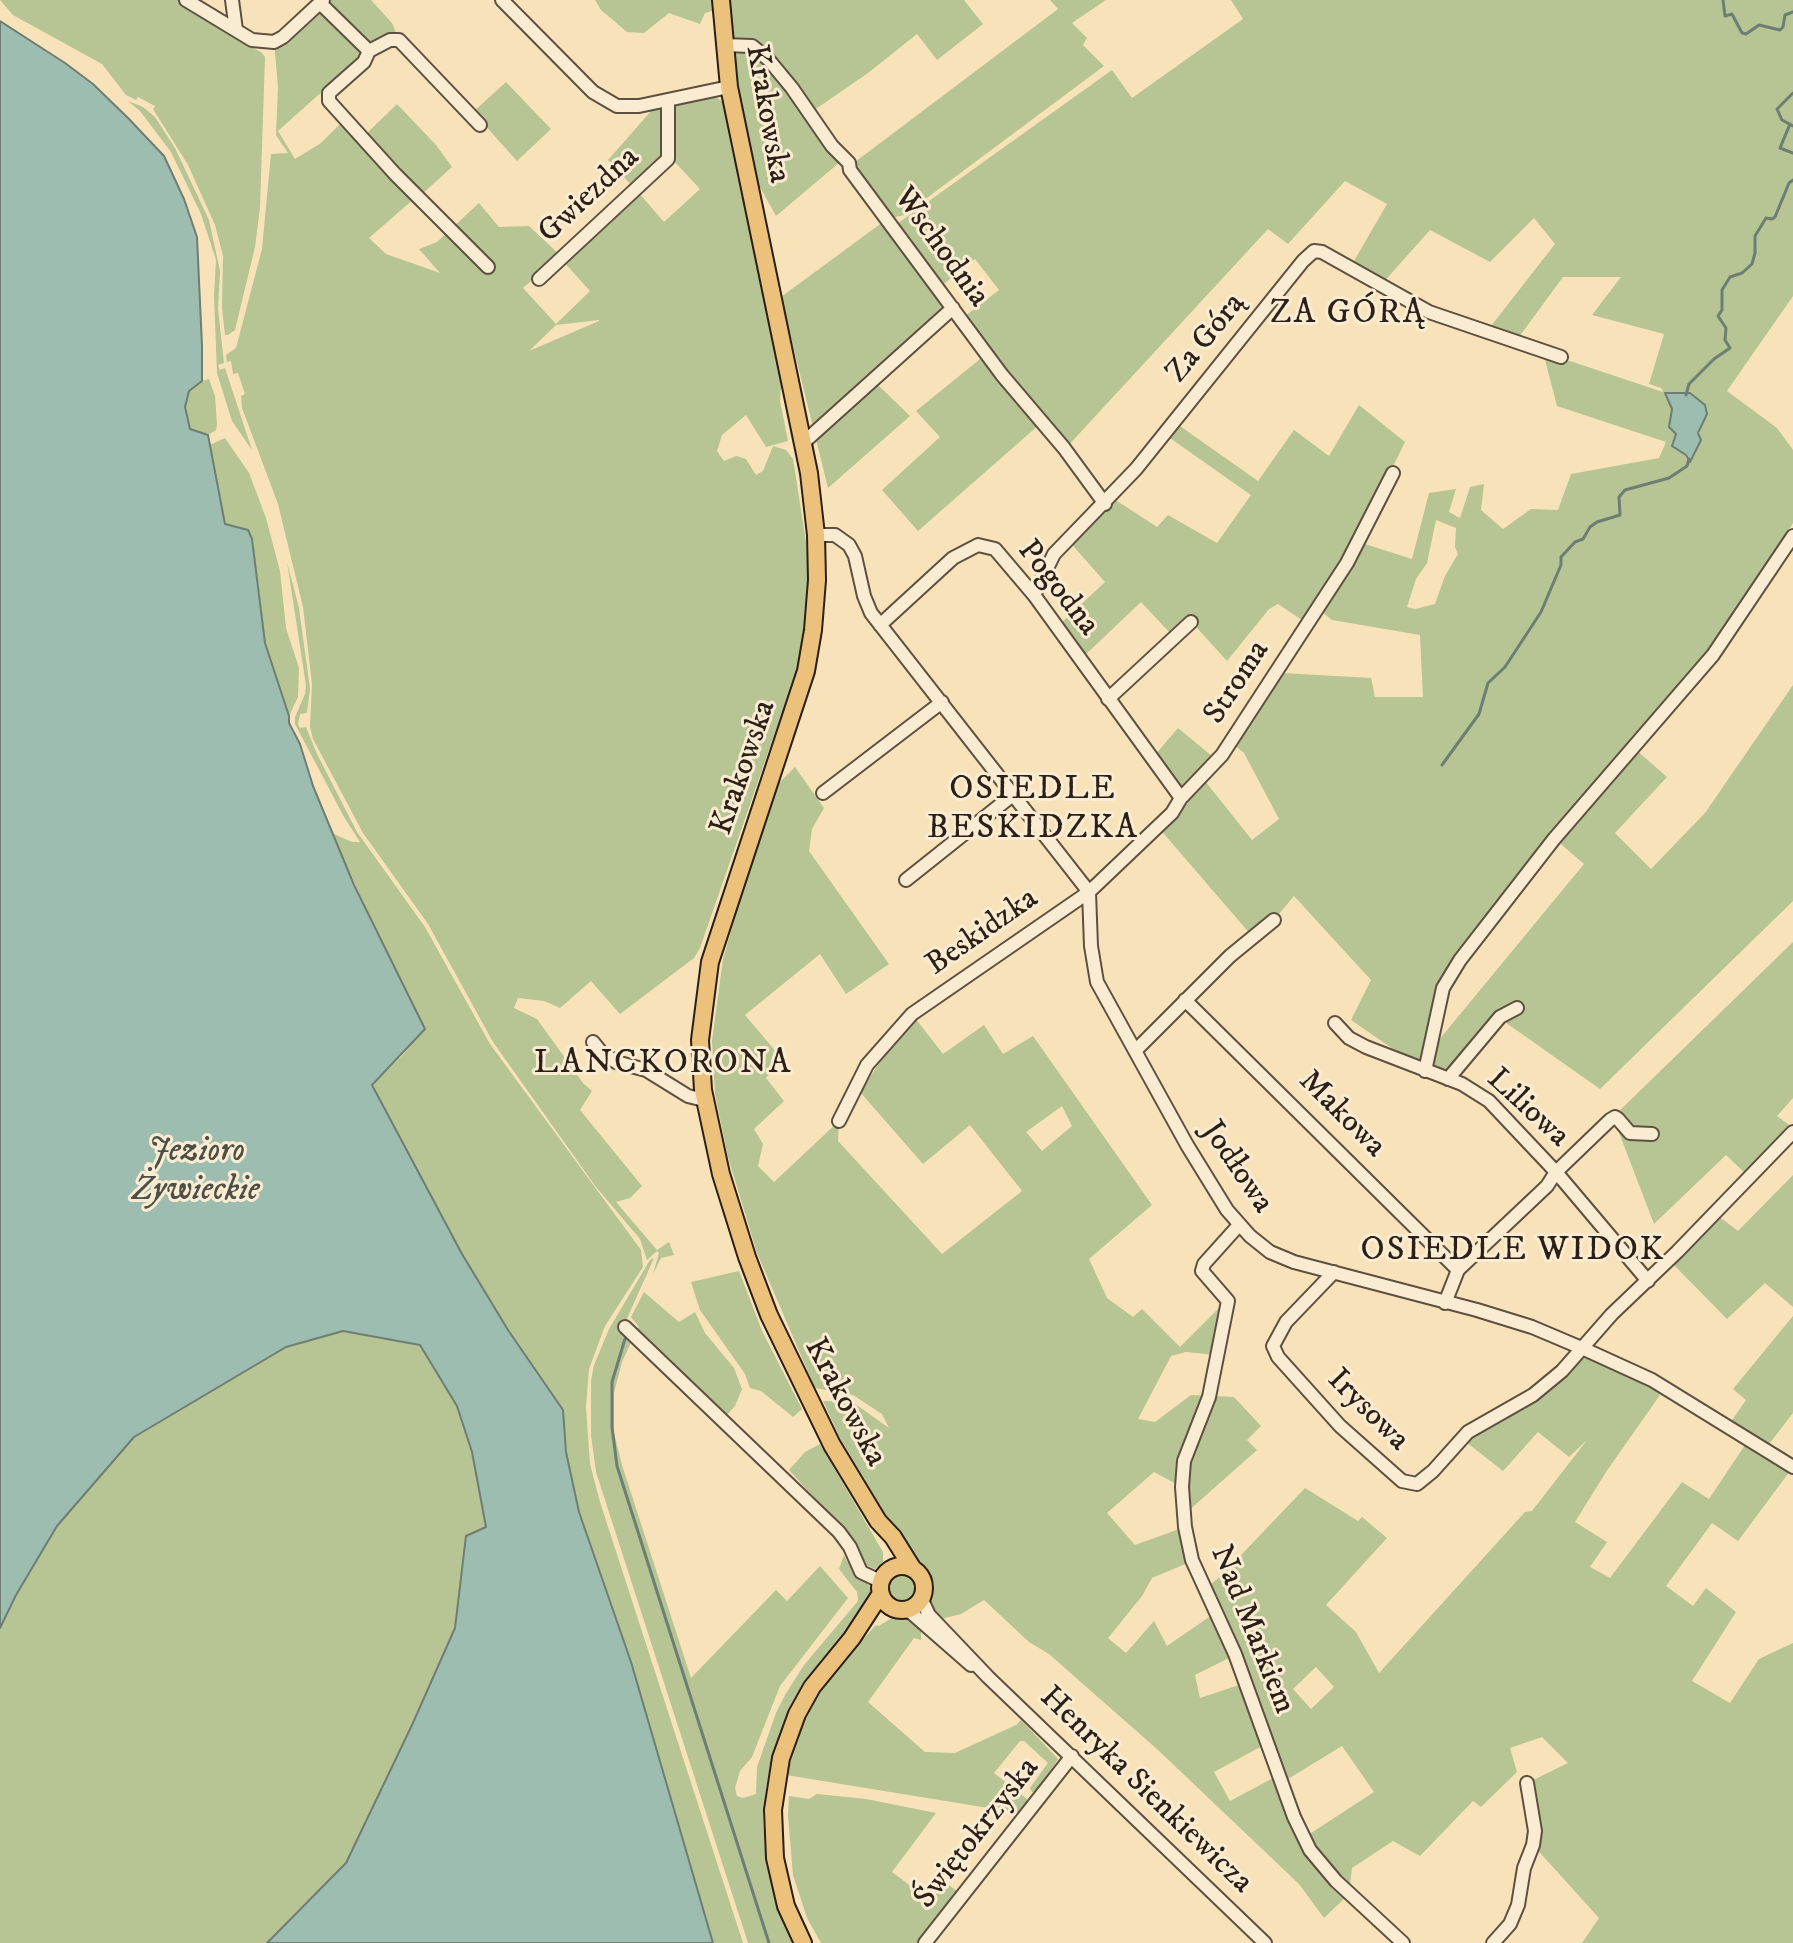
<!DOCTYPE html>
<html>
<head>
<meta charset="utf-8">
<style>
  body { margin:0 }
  canvas { display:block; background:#f8e2b9 }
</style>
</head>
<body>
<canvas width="1793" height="1943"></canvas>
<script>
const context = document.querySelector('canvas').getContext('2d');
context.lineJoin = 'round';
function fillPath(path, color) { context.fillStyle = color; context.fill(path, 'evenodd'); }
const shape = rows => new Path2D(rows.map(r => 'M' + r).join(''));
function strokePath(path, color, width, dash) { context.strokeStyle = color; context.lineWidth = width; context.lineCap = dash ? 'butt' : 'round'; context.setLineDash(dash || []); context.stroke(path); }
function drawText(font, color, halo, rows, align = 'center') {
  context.font = font + ' "IM FELL DW Pica",serif'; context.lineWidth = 6; context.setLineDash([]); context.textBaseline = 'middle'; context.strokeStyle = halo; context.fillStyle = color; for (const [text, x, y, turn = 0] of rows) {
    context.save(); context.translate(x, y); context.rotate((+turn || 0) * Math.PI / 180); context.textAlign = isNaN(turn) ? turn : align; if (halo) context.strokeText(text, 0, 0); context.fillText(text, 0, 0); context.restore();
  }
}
const green = shape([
  [0,0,180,0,242,43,261,52,265,57,260,207,255,247,235,330,228,335,225,335,222,308,223,256,215,225,188,165,153,109,155,106,138,97,136,100,126,95,102,64,13,15],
  [323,0,371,0,392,23,399,40,390,40,316,97,278,131,295,159,321,143,341,123,416,197,369,238,386,254,440,273,419,249,437,242,479,203,499,227,529,226,560,255,523,288,556,324,590,291,563,261,638,192,664,222,700,189,673,160,673,105,714,96,725,103,782,372,780,401,788,441,766,447,746,415,722,435,717,451,724,461,736,456,746,459,756,475,763,471,773,446,786,450,793,459,806,542,808,580,801,658,700,948,694,958,620,1014,591,981,560,1008,544,1001,518,998,514,1008,537,1019,583,1083,592,1091,580,1110,642,1186,630,1198,616,1202,657,1250,669,1242,674,1255,661,1258,653,1274,659,1253,657,1251,647,1260,640,1239,596,1187,493,1042,428,924,363,833,313,739,310,727,312,684,303,607,278,504,242,408,241,396,245,394,238,373,233,374,231,361,227,362,226,355,236,348,262,249,271,154,288,153,276,135,278,87,274,42],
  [599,320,599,321,529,351,556,325],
  [595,0,964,0,983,24,937,60,917,34,868,73,810,113,840,162,776,216,755,178,724,45,722,8,705,13,700,24,669,13,644,33,627,32,601,10],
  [1050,0,1106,0,1072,23,1087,38,1083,45,1104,66,904,215,892,218,855,170,855,162,1058,9],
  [1231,0,1793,0,1793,296,1727,391,1777,428,1793,450,1793,523,1713,655,1634,748,1667,777,1615,833,1651,869,1705,813,1793,685,1793,901,1600,1089,1502,1020,1453,1080,1425,1071,1351,1020,1371,980,1294,896,1274,920,1252,936,1158,827,1205,781,1252,840,1279,819,1244,753,1233,744,1282,673,1371,678,1375,697,1423,697,1420,635,1332,620,1322,612,1362,543,1412,559,1429,493,1456,489,1449,512,1460,518,1470,487,1484,484,1481,510,1503,529,1531,509,1558,510,1571,474,1659,458,1666,442,1557,406,1543,352,1663,392,1661,388,1649,384,1664,334,1592,315,1621,277,1563,277,1516,341,1491,326,1555,244,1534,218,1490,262,1430,230,1381,285,1365,284,1350,268,1387,204,1345,181,1288,244,1268,229,1066,448,964,317,999,290,975,259,941,286,954,313,877,384,910,416,828,488,781,297,887,219,894,226,1112,70,1132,98,1243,19],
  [1672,409,1707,414,1688,462,1676,434,1670,427],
  [1436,520,1456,528,1455,547,1458,554,1445,576,1435,604,1415,609,1407,607,1416,579,1427,563],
  [1555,839,1584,864,1438,1041,1427,1065,1446,982],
  [506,82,551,129,517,161,473,112],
  [128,101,143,107,155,117,175,148,209,220,220,271,218,309,224,363,218,365,220,370,225,368,252,450,232,421,217,373,214,296,216,260,201,214,171,152,140,111],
  [397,104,436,145,452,167,421,195,364,136],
  [665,107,666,155,634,188,608,160,652,110],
  [985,355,1040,424,918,531,882,490,940,437,916,411],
  [209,379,215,396,217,425,216,430,208,435,190,429,185,407,189,391,202,381],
  [1359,405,1405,442,1346,561,1300,630,1296,630,1302,620,1278,604,1269,609,1227,661,1188,618,1171,634,1141,602,1083,657,1059,625,1105,582,1068,540,1111,497,1157,527,1168,515,1217,543,1251,495,1167,436,1177,424,1258,481,1294,430,1329,456],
  [225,438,249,473,266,518,280,571,286,628,299,668,298,697,289,716,265,643,252,539,237,527,225,525,219,506,210,445],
  [287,562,299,608,310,689,307,713,300,714,298,724,300,728,306,727,317,754,357,832,425,927,490,1044,641,1250,643,1267,605,1326,589,1369,586,1407,590,1464,600,1502,743,1943,713,1943,631,1662,579,1512,566,1452,563,1409,508,1330,462,1254,372,1085,402,1056,424,1029,388,958,332,833,352,842,360,842,344,817,295,724,295,717,305,694,306,685],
  [1178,728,1212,756,1210,761,1180,791,1155,755],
  [795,767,824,808,812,829,809,851,889,964,846,994,820,954,745,1015,783,1060,766,1078,784,1101,754,1129,763,1144,758,1166,774,1182,839,1121,838,1141,942,1254,1022,1191,970,1125,923,1164,860,1092,912,1014,943,1054,984,1025,1003,1054,1033,1036,1152,1205,1089,1259,1107,1298,1133,1317,1142,1309,1180,1347,1226,1301,1216,1355,1186,1352,1171,1356,1138,1419,1155,1422,1191,1395,1234,1397,1261,1426,1247,1440,1257,1450,1186,1513,1182,1487,1154,1472,1107,1513,1135,1545,1185,1527,1190,1562,1152,1578,1142,1596,1108,1638,1126,1653,1154,1621,1167,1646,1212,1615,1205,1589,1223,1574,1305,1488,1358,1521,1362,1517,1387,1538,1326,1605,1356,1632,1379,1673,1525,1512,1532,1511,1587,1440,1569,1457,1538,1432,1503,1471,1461,1438,1505,1413,1584,1349,1652,1380,1660,1395,1606,1472,1575,1522,1607,1542,1590,1567,1610,1578,1682,1482,1709,1499,1749,1439,1728,1426,1746,1400,1733,1389,1793,1316,1793,1413,1766,1448,1793,1467,1738,1541,1712,1523,1666,1586,1693,1606,1706,1588,1736,1612,1692,1681,1730,1703,1759,1659,1793,1643,1793,1943,1582,1943,1599,1918,1533,1845,1527,1783,1568,1763,1542,1737,1510,1748,1517,1772,1481,1807,1473,1801,1420,1856,1393,1841,1352,1868,1349,1894,1324,1918,1299,1884,1158,1750,1049,1654,1029,1642,984,1600,961,1614,941,1619,931,1608,929,1578,896,1532,840,1438,823,1401,851,1401,889,1428,882,1414,853,1395,815,1388,757,1253,728,1157,715,1094,712,1041,723,959,741,896,779,783],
  [1062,1106,1072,1126,1042,1151,1026,1132],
  [1235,1655,1245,1683,1200,1698,1195,1675],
  [1316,1667,1334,1687,1311,1709,1293,1689],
  [1264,1745,1277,1776,1230,1801,1214,1772],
  [1342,1746,1374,1792,1305,1837,1283,1782],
  [1793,942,1793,1098,1777,1116,1793,1128,1748,1176,1726,1155,1654,1224,1613,1117],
  [1793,1175,1793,1307,1765,1283,1727,1319,1669,1260,1713,1212,1738,1231],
  [654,1258,621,1332,632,1340,622,1362,614,1393,614,1433,622,1465,691,1678,776,1590,787,1601,820,1566,848,1598,780,1686,752,1757,740,1771,735,1788,737,1796,743,1798,756,1794,757,1767,776,1713,785,1695,804,1665,858,1601,857,1592,839,1569,844,1555,853,1573,869,1585,873,1593,865,1613,821,1660,799,1693,785,1719,772,1757,766,1789,763,1818,766,1863,776,1902,794,1943,748,1943,596,1472,591,1435,591,1381,594,1365,609,1329,650,1260],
  [739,1271,762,1331,802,1409,793,1417,761,1391,750,1388,745,1374,700,1310,691,1282],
  [644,1292,679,1322,695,1312,705,1333,734,1368,742,1389,735,1406,726,1416,636,1330,639,1327,631,1317],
  [343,1331,420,1345,457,1406,472,1452,487,1527,466,1536,455,1628,412,1725,346,1863,267,1943,0,1943,0,1628,16,1595,57,1526,134,1437,286,1347],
  [820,1444,883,1552,883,1562,875,1569,866,1565,849,1536,789,1470,805,1452],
  '887 1587a15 15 0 1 1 30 0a15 15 0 1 1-30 0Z',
  [893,1617,903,1617,914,1622,921,1632,921,1640,914,1638,868,1702,925,1752,955,1753,1016,1725,1021,1720,1058,1759,1049,1773,1050,1776,1036,1792,1032,1792,1030,1788,1048,1763,1024,1741,1020,1741,994,1773,1027,1799,1027,1804,1019,1813,786,1775,805,1716,828,1678,876,1625,879,1626],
  [817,1794,866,1799,936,1813,892,1872,928,1899,943,1881,957,1891,920,1943,821,1943,807,1918,793,1875,788,1816,789,1796,809,1799]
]);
const water = shape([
  [0,21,65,63,93,84,128,118,164,156,184,199,197,237,202,346,202,381,189,391,185,407,190,429,208,435,225,524,248,530,252,539,265,643,289,716,289,723,300,744,313,786,354,885,425,1029,372,1085,462,1254,508,1330,563,1410,566,1452,579,1512,631,1662,713,1943,267,1943,346,1863,412,1725,455,1628,466,1536,486,1527,472,1452,457,1406,420,1345,343,1331,286,1347,134,1437,57,1526,16,1595,0,1628,0,21],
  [1665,393,1690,393,1705,405,1707,414,1698,433,1701,440,1690,462,1686,455,1672,446,1676,434,1669,427,1672,409,1665,393]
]);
const stream = shape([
  [1723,0,1725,16,1732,14,1742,33,1746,34,1759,25,1780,30,1783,27,1785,15,1793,12],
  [1793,93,1777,109,1782,120,1793,126],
  [1790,124,1780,148,1793,153],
  [1686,395,1689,384,1714,359,1730,348,1725,340,1726,328,1718,316,1722,310,1722,290,1730,277,1742,273,1752,264,1755,253,1755,236,1766,218,1772,219,1775,217,1789,183,1793,180],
  [1442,765,1479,714,1488,683,1505,667,1541,612,1561,565,1561,557,1575,542,1583,539,1590,527,1597,522,1620,515,1619,497,1625,490,1669,478,1687,466,1689,459],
  [625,1339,612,1382,612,1427,617,1466,769,1943]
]);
const minor = shape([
  [186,0,252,40,274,42,283,37,323,0],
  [232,0,236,30],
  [502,0,593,92,617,106,639,106,729,87],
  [320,3,369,51,390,40,399,40,480,125],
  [724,45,752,46,768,59,792,88,832,146,849,163,850,170,1002,375,1064,448,1105,504],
  [369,51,364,62,329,93,329,101,395,174,488,267],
  [539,279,668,159,668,101],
  [803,443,953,308],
  [816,535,835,535,849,545,855,556,864,596,871,613,1089,892],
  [1034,595,1054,554,1136,469,1303,261,1314,251,1322,252,1429,312,1561,357],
  [880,625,953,558,978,545,995,549,1034,595,1181,798],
  [1108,699,1191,622],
  [823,793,942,702],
  [906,880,1014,794],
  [1089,892,1091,946,1097,982,1187,1145,1227,1210,1250,1236,1270,1252,1294,1262,1477,1310,1532,1327,1584,1349,1652,1380,1793,1467],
  [1185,1000,1458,1270],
  [1335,1023,1349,1038,1366,1047,1462,1084,1489,1101,1556,1172,1648,1281],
  [593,1042,601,1052,616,1062,646,1070,688,1096,704,1100],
  [1135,1051,1230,956,1274,920],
  [1425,1071,1443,988,1460,960,1554,839,1713,655,1793,536],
  [1448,1079,1500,1017,1517,1008],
  [839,1121,867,1065,912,1014,1089,892,1172,813,1181,798,1222,755,1347,563,1393,473],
  [1239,1225,1204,1264,1202,1271,1228,1301,1209,1397,1184,1461,1182,1487,1185,1527,1192,1560,1235,1654,1294,1817,1310,1850,1336,1881,1403,1943],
  [1334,1272,1286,1322,1273,1346,1278,1357,1340,1426,1402,1481,1417,1484,1433,1471,1468,1432,1533,1395,1562,1371,1612,1314,1677,1252,1793,1132],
  [1445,1303,1458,1270,1547,1186,1556,1172,1610,1120,1615,1117,1618,1119,1630,1133,1652,1134],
  [625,1327,839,1532,850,1547,861,1572,880,1581],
  [921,1598,929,1615,988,1677,1265,1943],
  [907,1609,971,1665],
  [925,1943,1072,1756],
  [1493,1943,1510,1924,1518,1905,1524,1868,1533,1845,1535,1831,1527,1783]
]);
const major = shape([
  [721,0,729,87,809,473,816,535,817,580,813,630,806,671,710,962,700,1040,703,1090,721,1174,747,1257,769,1315,832,1445,878,1521,893,1537,913,1569],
  '880 1588a22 22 0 1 1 44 0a22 22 0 1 1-44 0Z',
  [803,1943,786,1906,775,1858,773,1810,781,1758,797,1714,812,1687,852,1638,880,1595]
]);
const streetNames = [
  ["Krakowska",766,114,80],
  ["Gwiezdna",590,196,-43],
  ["Wschodnia",940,248,54],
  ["Za Górą",1207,339,-51],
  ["Pogodna",1057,589,52],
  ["Stroma",1238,683,-57],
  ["Krakowska",745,768,-71],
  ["Beskidzka",983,933,-35],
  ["Liliowa",1527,1109,43],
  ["Makowa",1341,1115,45],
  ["Jodłowa",1236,1168,56],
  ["Krakowska",844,1403,62],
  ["Irysowa",1367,1411,45],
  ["Nad Markiem",1251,1630,68],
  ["Henryka Sienkiewicza",1145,1791,44],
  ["Świętokrzyska",978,1834,-52]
];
const neighbourhoodNames = [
  ["ZA GÓRĄ",1348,315],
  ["OSIEDLE",1033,791],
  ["BESKIDZKA",1033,830],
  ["LANCKORONA",663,1065],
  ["OSIEDLE WIDOK",1513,1252]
];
const waterNames = [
  ["Jezioro",196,1153],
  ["Żywieckie",196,1192]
];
fillPath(green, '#b7c494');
fillPath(water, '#9dbdb1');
strokePath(water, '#6f7e73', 2);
strokePath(stream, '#6f7e73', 3);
strokePath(minor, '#5e5040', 16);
strokePath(major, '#2b1f17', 20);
strokePath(minor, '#faecd2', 12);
strokePath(major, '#ecc17c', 16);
drawText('32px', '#2b1f17', '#faecd2', streetNames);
context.letterSpacing = '2px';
drawText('34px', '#2b1f17', '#faecd2', neighbourhoodNames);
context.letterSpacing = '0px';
drawText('italic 34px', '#4d4e45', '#faecd2', waterNames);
</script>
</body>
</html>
